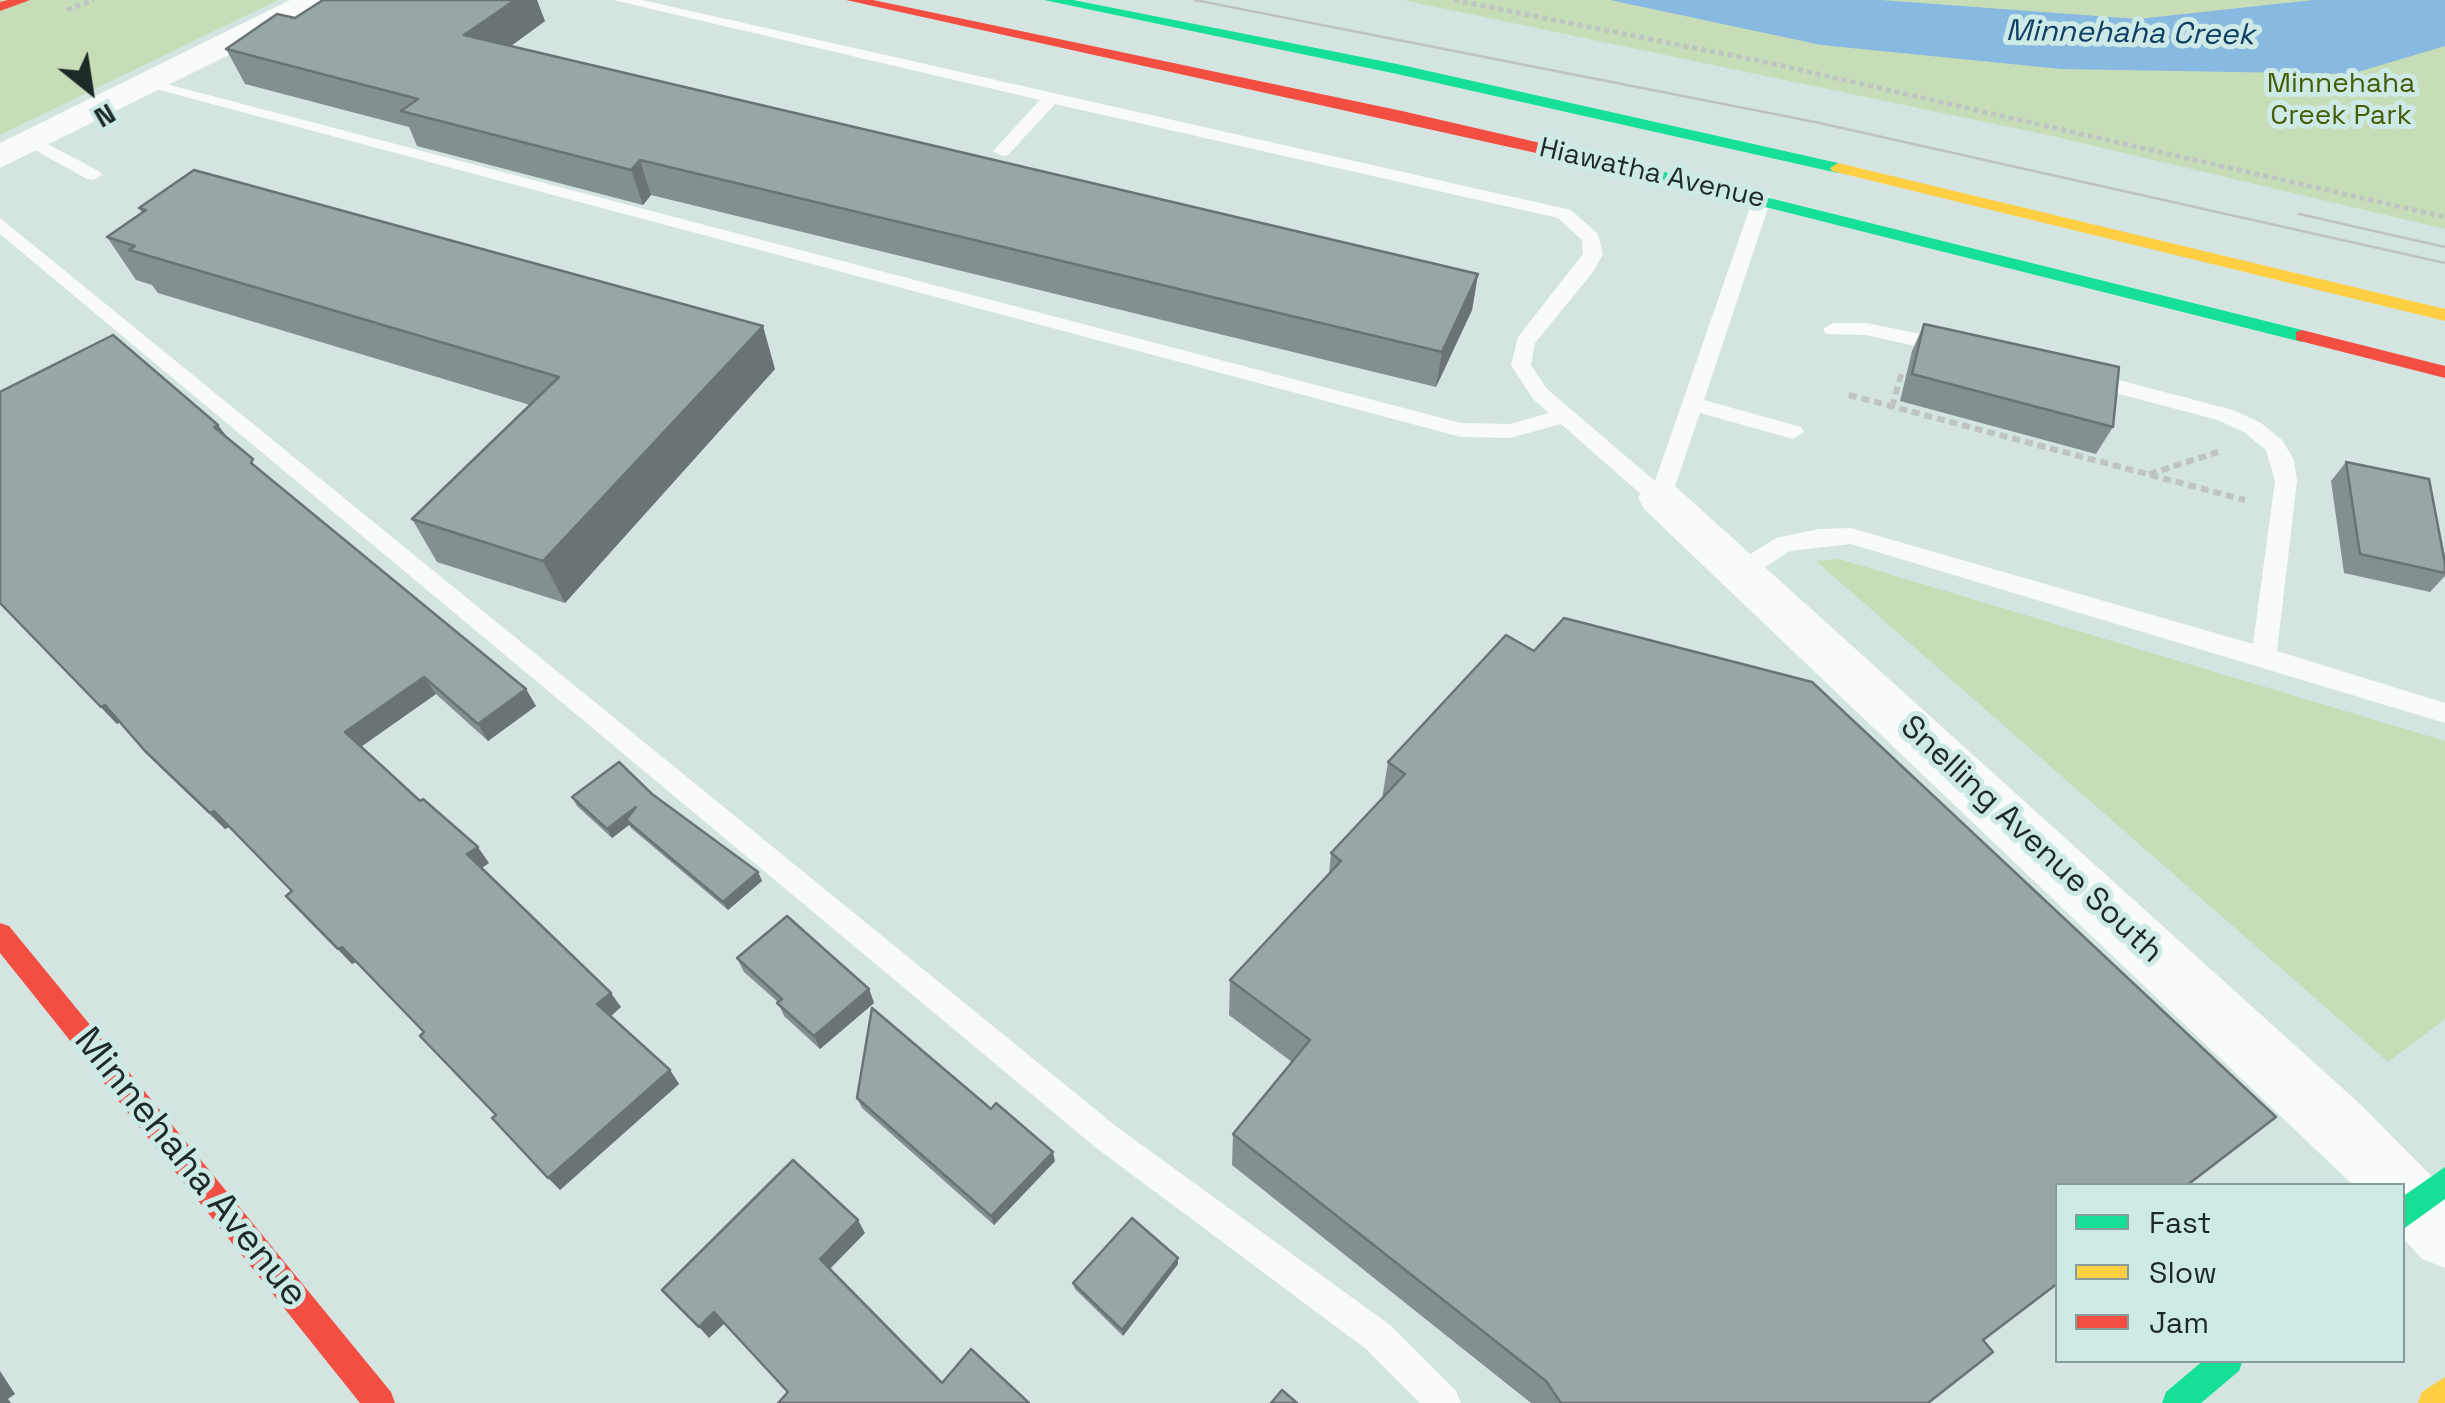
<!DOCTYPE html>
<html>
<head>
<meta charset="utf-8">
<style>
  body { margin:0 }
  #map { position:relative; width:2445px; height:1403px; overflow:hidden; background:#d3e4e1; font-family:"Space Grotesk",sans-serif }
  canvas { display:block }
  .legend { position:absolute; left:2055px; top:1183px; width:350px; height:180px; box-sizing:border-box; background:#cdeae6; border:2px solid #879d9a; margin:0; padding:12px 18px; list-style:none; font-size:30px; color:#1e2a28 }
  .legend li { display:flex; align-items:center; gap:20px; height:50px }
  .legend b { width:50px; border:2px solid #879d9a }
  .north { position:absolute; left:40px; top:40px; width:100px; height:100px; -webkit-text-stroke:8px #cdeae6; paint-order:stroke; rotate:150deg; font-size:28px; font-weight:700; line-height:40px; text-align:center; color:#1e2a28 }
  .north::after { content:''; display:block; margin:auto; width:35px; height:45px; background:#1e2a28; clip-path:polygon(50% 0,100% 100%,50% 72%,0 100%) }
</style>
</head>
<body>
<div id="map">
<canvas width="2445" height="1403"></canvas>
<ul class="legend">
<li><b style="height:12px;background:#16e098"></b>Fast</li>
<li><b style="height:12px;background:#ffcf43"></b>Slow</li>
<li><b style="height:12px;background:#f24e42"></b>Jam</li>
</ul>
<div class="north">N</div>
</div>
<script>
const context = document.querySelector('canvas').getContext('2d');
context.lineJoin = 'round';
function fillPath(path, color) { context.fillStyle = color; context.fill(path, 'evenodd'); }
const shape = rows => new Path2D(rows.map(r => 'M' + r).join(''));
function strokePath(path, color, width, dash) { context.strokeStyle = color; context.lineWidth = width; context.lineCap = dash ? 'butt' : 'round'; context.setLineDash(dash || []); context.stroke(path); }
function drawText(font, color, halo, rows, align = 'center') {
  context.font = font + ' "Space Grotesk",sans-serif'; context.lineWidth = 10; context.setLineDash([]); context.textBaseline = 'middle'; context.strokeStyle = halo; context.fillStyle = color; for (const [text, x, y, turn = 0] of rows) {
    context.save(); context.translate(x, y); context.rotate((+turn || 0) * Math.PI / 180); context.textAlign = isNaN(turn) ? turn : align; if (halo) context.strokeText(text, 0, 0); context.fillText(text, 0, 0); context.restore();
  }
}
const green = shape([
  [0,0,278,0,0,135],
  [1403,0,2445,0,2445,229,2052,136],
  [1839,559,2445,741,2445,1019,2388,1062,1816,561]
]);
const water = shape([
  [1610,0,1881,0,2138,19,2313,0,2445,0,2445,46,2351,74,2061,69,1821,45]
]);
const pathFar1 = shape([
  [1454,0,1765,62,2445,217],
  [67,10,94,0]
]);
const path = shape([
  [1849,395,2245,500],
  [1892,407,1902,371],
  [2149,474,2218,452]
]);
const lane = shape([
  [613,0,642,0,1571,210,1598,234,1603,254,1593,272,1535,343,1531,365,1547,389,1655,481,1753,199,1762,193,1769,195,1771,199,1704,400,1801,427,1804,432,1793,439,1700,413,1671,498,1660,506,1652,504,1561,424,1510,438,1461,437,137,84,151,80,1461,423,1510,424,1549,413,1533,399,1511,365,1518,337,1583,254,1582,240,1558,218,1055,104,1008,155,1002,156,993,151,1040,100,613,0],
  [32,136,99,171,102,175,93,180,87,179,26,145,26,137,32,136],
  [0,218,1117,1127,1390,1325,1456,1391,1461,1403,1420,1403,1366,1349,1095,1147,0,234,0,218],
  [1833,323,1866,323,1951,340,1961,347,1951,354,1866,335,1826,334,1823,329,1833,323],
  [2088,372,2233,410,2261,423,2282,440,2294,460,2297,481,2277,651,2445,703,2445,723,1851,544,1790,551,1749,577,1733,577,1729,571,1733,565,1776,538,1819,529,1851,528,2253,644,2275,481,2266,450,2245,433,2218,420,2081,384,2078,379,2088,372]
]);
const street = shape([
  [290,0,331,0,326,7,0,168,0,143,290,0],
  [1660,482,1676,487,2360,1104,2445,1190,2445,1268,2422,1259,2402,1237,2402,1186,2354,1186,1644,509,1638,498,1644,487,1660,482]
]);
const fast = shape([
  [1044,0,1073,0,1397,64,1838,163,1846,168,1838,173,1397,74,1044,0],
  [1640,166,2302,330,2311,336,2302,342,1634,174,1632,171,1640,166],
  [2445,1167,2445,1199,2402,1230,2402,1197,2445,1167],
  [2204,1360,2243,1360,2239,1371,2201,1403,2162,1403,2166,1392,2204,1360]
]);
const slow = shape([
  [1838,163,2445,309,2445,321,1832,171,1830,168,1838,163],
  [2445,1377,2445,1403,2418,1403,2422,1392,2445,1377]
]);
const jam = shape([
  [8,0,30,0,0,11,0,2,8,0],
  [846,0,873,0,1402,111,1640,166,1648,171,1640,176,846,0],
  [2302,330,2445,366,2445,378,2296,340,2296,332,2302,330],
  [0,923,9,926,391,1392,395,1403,360,1403,0,953,0,923]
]);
const tram = shape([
  [1195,0,1815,122,2445,263],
  [2299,214,2445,247]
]);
const wall = shape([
  [295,18,545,21,511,46,1478,274,1472,310,1436,387,651,195,643,205,417,146,409,127,245,84,226,49],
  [139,208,775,369,565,603,437,562,412,519,530,405,158,293,152,285,136,280,107,237,142,213],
  [1924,324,2113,427,2096,454,1900,401,1912,351],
  [229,440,261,471,526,689,536,706,488,741,436,694,361,746,489,863,481,868,621,1007,610,1016,670,1070,679,1084,560,1190,424,1032,356,962,352,964,286,896,292,891,229,827,225,829,161,768,120,722,117,724,0,603],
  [2346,462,2445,563,2445,576,2430,592,2344,573,2331,481],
  [1388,762,2058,1186,1983,1340,1928,1403,1531,1403,1232,1165,1233,1134,1292,1062,1229,1015,1230,980,1329,874,1331,853,1382,799],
  [652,794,758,872,762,881,728,910,631,828,629,825,612,838,577,806,572,797],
  [737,958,869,989,874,1003,820,1049,784,1016,778,1002,744,972],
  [857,1098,991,1109,1055,1161,994,1225,862,1108],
  [1178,1258,1178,1264,1123,1336,1075,1289,1073,1283]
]);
const shadedWall = shape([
  [515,0,537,0,545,21,478,70,464,35],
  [640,160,651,195,643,205,631,170],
  [1478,274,1472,310,1436,387,1442,352],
  [763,326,775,369,565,603,543,561],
  [218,425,231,442,214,427],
  [424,677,436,694,358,749,345,732],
  [526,689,536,706,488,741,478,724],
  [105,705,121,721,117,724,101,707],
  [636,807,626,820,629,825,612,838,607,829],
  [214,811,229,827,225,829,210,813],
  [478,847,489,863,479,870,467,854],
  [758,872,762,881,728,910,723,902],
  [342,947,356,962,352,964,338,949],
  [869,989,874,1003,820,1049,814,1036],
  [611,993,621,1007,608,1019,597,1004],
  [670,1070,679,1084,560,1190,548,1178],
  [1053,1152,1055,1161,994,1225,991,1216],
  [858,1220,865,1233,828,1271,820,1259],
  [1178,1258,1178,1264,1123,1336,1122,1330],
  [714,1312,724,1324,709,1338,699,1327],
  [0,1371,15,1394,8,1399,11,1403,0,1403]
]);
const building = shape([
  [323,0,515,0,464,35,1478,274,1442,352,640,160,631,170,401,111,418,99,226,49,277,14,295,18,323,0],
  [194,170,763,326,543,561,412,519,559,377,129,250,135,246,107,237,146,210,139,208,194,170],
  [1924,324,2119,367,2113,427,1912,374,1924,324],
  [113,335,218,425,214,427,253,459,251,463,526,689,478,724,424,677,345,732,420,801,423,799,478,847,467,854,611,993,597,1004,670,1070,548,1178,492,1118,496,1115,420,1036,424,1032,342,947,338,949,286,896,292,891,214,811,210,813,145,751,105,705,101,707,0,603,0,392,113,335],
  [2346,462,2429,479,2445,563,2445,573,2360,554,2346,462],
  [1564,618,1812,682,2276,1117,2186,1186,2058,1186,2058,1283,1983,1340,1993,1352,1928,1403,1561,1403,1546,1381,1233,1134,1310,1040,1230,980,1341,861,1331,853,1405,774,1388,762,1506,635,1534,651,1564,618],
  [619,762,652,794,758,872,723,902,626,820,636,807,607,829,572,797,619,762],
  [787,916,869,989,814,1036,777,1003,782,999,737,958,787,916],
  [872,1008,991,1109,996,1103,1053,1152,991,1216,857,1098,872,1008],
  [793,1160,858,1220,820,1259,942,1383,971,1349,1029,1403,778,1403,788,1392,714,1312,699,1327,662,1290,793,1160],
  [1132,1218,1178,1258,1122,1330,1073,1283,1132,1218],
  [1282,1390,1297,1403,1271,1403,1282,1390]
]);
const farParknames = [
  ["Minnehaha",2341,84],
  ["Creek Park",2341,116]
];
const farStreetnames = [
  ["Hiawatha Avenue",1652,174,13]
];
const farWaternames = [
  ["Minnehaha Creek",2130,34,1]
];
const streetNames = [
  ["Snelling Avenue South",2031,840,43]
];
const nearStreetnames = [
  ["Minnehaha Avenue",190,1168,51]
];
fillPath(green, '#c7ddb8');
fillPath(water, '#88b9e0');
strokePath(pathFar1, '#bfc4c3', 5, [5, 4]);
strokePath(path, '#bfc4c3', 6, [8, 5]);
fillPath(lane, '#f8fbfa');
fillPath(street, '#f8fbfa');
fillPath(fast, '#16e098');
fillPath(slow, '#ffcf43');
fillPath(jam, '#f24e42');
strokePath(tram, '#bec2c2', 2.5);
fillPath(wall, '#848f8f');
fillPath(shadedWall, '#6b7474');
fillPath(building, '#99a6a6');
strokePath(building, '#6b7474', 2.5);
drawText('28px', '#445d07', '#cdeae6', farParknames);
drawText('28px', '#1e2a28', '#cdeae6', farStreetnames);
drawText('italic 30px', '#103f65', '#cdeae6', farWaternames);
drawText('32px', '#1e2a28', '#cdeae6', streetNames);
drawText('38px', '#1e2a28', '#cdeae6', nearStreetnames);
</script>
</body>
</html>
